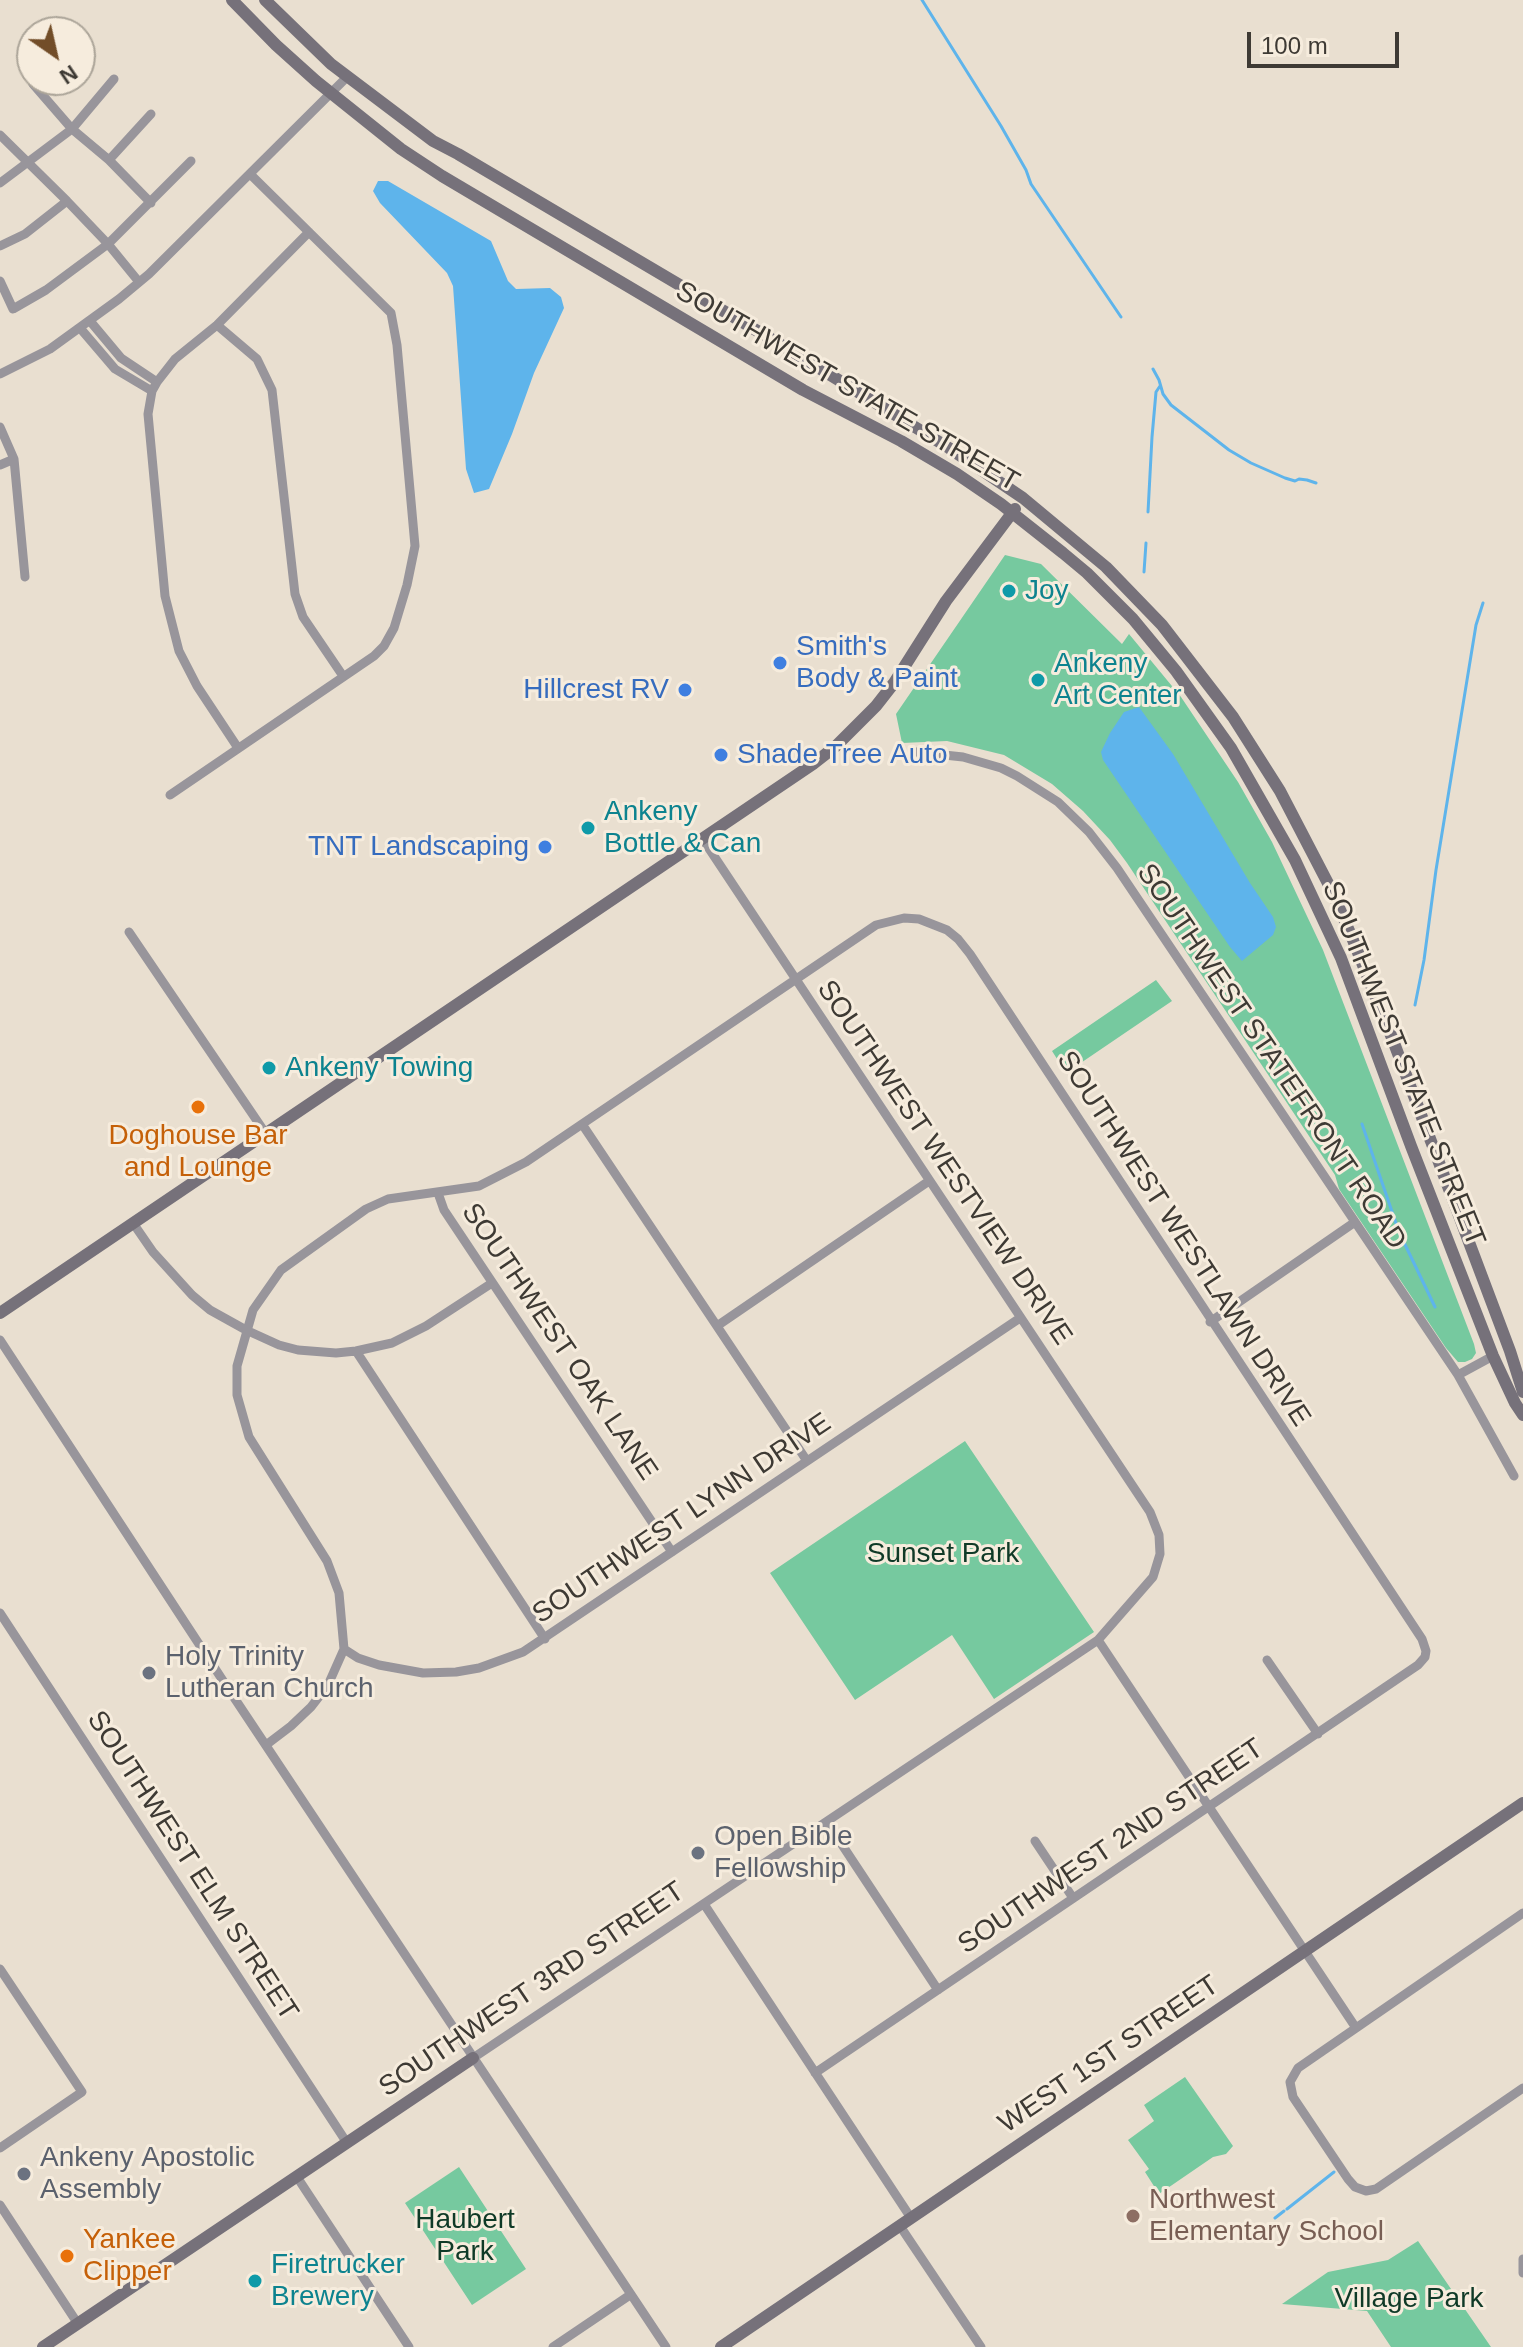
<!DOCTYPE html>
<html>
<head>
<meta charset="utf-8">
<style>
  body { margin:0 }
  #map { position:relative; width:1523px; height:2347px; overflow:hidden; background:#e9dfd0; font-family:Arial,sans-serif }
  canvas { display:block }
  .north { position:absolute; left:16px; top:16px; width:80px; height:80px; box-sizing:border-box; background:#f6ecdd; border:2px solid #aca599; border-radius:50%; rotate:146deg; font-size:22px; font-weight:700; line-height:32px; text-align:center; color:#3e3a34 }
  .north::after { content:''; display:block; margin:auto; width:28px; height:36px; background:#724d28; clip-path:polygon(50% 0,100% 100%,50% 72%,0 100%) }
  .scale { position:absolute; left:1247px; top:32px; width:152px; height:36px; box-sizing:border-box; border:4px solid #3e3a34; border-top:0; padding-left:10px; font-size:24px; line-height:28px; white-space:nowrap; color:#3e3a34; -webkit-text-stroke:6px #f6ecdd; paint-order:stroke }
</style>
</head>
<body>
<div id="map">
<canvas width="1523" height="2347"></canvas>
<div class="north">N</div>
<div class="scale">100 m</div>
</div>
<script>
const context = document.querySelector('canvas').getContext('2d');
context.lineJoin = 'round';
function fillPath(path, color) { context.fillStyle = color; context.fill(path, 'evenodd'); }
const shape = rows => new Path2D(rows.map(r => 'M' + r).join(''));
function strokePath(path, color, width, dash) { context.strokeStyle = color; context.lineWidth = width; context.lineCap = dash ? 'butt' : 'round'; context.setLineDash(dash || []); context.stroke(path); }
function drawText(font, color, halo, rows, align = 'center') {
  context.font = font + ' Arial,sans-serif'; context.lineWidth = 6; context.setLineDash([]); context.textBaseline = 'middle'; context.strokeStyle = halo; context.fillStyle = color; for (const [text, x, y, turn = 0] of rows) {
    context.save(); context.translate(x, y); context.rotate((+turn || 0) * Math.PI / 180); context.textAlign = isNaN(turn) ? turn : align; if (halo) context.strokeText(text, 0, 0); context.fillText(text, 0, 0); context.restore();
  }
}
const green = shape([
  [1005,555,1041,564,1122,644,1129,634,1181,697,1238,782,1272,842,1323,950,1474,1344,1476,1353,1472,1359,1465,1362,1458,1362,1446,1348,1339,1189,1335,1175,1127,863,1110,840,1083,811,1052,784,1004,755,947,741,902,743,896,714],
  [1156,980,1172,1001,1066,1073,1052,1051],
  [965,1441,1094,1632,994,1699,952,1635,855,1700,770,1573],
  [1185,2077,1233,2146,1226,2154,1213,2157,1159,2194,1145,2172,1149,2169,1128,2140,1154,2121,1144,2105],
  [459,2167,526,2269,472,2305,405,2203],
  [1418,2241,1491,2347,1391,2347,1367,2311,1282,2304,1328,2272,1388,2260]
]);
const water = shape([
  [378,181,388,181,491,241,508,281,516,289,550,288,561,297,564,308,534,373,512,434,489,489,474,493,466,469,453,286,447,273,380,203,373,191],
  [1139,707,1173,754,1250,883,1273,917,1276,927,1273,935,1242,961,1230,947,1103,760,1101,752,1110,733,1124,712]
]);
const stream = shape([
  [922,0,1001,126,1026,170,1031,184,1121,317],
  [1153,369,1159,380,1163,394,1171,405,1229,450,1251,463,1285,478,1295,481,1299,479,1307,480,1316,483],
  [1148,512,1152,437,1156,392,1160,386],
  [1144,572,1146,543],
  [1415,1005,1424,960,1436,870,1476,625,1483,603],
  [1362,1124,1399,1232,1435,1307],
  [1287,2209,1334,2172],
  [1275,2218,1284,2211]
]);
const street = shape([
  [37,80,33,84,72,129,109,160,151,203],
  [0,135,67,201,108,244,139,282],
  [109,160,151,114],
  [0,183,72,129,114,79],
  [0,246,25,234,67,201],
  [0,281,13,309,46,290,108,244,191,161],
  [90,321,121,358,157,382],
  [217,325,257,359,272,390,295,594,303,617,343,676],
  [80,328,115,369,152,391],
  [0,374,50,349,119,299,149,274,348,76],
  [0,427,14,459,0,465],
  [14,459,25,577],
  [238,748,197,686,179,651,165,596,148,414,152,391,157,382,175,359,217,325,309,232],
  [916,752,963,757,1001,768,1017,776,1058,802,1089,832,1117,868,1458,1375,1514,1476],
  [170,795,374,656,384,646,394,628,407,585,415,546,397,345,391,313,250,174],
  [129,932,266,1134],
  [582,1124,807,1461],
  [438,1193,444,1210,672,1552],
  [133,1223,153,1252,192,1295,210,1310,246,1330,279,1345,298,1350,336,1353,356,1351,392,1343,426,1326,492,1283],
  [1210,1322,1355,1222],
  [717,1326,929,1181],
  [0,1340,233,1696,666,2347],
  [356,1351,545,1639],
  [1458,1375,1493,1356],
  [0,1613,347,2143],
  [1098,1640,1356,2028],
  [344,1649,358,1658,379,1665,423,1673,456,1672,479,1668,523,1652,1020,1318],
  [1267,1660,1318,1734],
  [266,1745,291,1726,311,1707,328,1685,344,1649,339,1593,327,1561,249,1437,237,1395,237,1366,253,1310,281,1270,366,1209,388,1199,479,1186,526,1162,876,925,904,918,919,919,947,930,958,939,970,954,1422,1639,1426,1651,1425,1657,1418,1665,815,2073],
  [827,1822,938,1990],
  [1035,1841,1073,1898],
  [704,1904,911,2218],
  [1523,1913,1298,2068,1290,2082,1293,2097,1348,2179,1355,2187,1366,2191,1376,2189,1523,2088],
  [0,1969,82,2092,0,2148],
  [473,2058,1098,1640,1153,1577,1160,1554,1159,1535,1150,1512,702,838],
  [297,2177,409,2347],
  [0,2205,78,2324],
  [900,2226,981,2347],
  [1523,2259,1523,2273],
  [553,2347,630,2295]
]);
const secondary = shape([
  [232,0,276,45,316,81,401,149,442,176,803,390,901,441,957,474,1001,504,1063,553,1087,573,1133,619,1176,671,1231,748,1295,860,1341,958,1411,1146,1493,1356,1515,1403,1523,1415],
  [265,0,331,64,433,141,458,154,793,352,949,448,1023,498,1106,567,1162,625,1233,717,1280,791,1332,891,1353,940,1394,1043,1510,1351,1523,1392],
  [0,1313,813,764,836,746,876,706,894,683,946,601,1015,509],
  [43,2347,473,2058],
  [721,2347,1523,1803]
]);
const markers = [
  [1009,591,8,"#0f9aa8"],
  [780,663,8,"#3f7fe0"],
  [1038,680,8,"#0f9aa8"],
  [685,690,8,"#3f7fe0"],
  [721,755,8,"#3f7fe0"],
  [588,828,8,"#0f9aa8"],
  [545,847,8,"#3f7fe0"],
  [269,1068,8,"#0f9aa8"],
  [198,1107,8,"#e8710a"],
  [149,1673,8,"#6b7280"],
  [698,1853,8,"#6b7280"],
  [24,2174,8,"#6b7280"],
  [1133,2216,8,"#8d6e63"],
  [67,2256,8,"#e8710a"],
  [255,2281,8,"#0f9aa8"]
];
const streetNames = [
  ["SOUTHWEST STATE STREET",847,387,30],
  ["SOUTHWEST STATEFRONT ROAD",1271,1057,56],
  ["SOUTHWEST STATE STREET",1403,1064,68],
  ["SOUTHWEST WESTVIEW DRIVE",944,1163,56],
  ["SOUTHWEST WESTLAWN DRIVE",1183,1239,57],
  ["SOUTHWEST OAK LANE",559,1342,56],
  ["SOUTHWEST LYNN DRIVE",682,1519,-34],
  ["SOUTHWEST 2ND STREET",1111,1847,-34],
  ["SOUTHWEST ELM STREET",192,1866,57],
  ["SOUTHWEST 3RD STREET",532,1990,-34],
  ["WEST 1ST STREET",1109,2055,-34]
];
const cultureNames = [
  ["Joy",1025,591],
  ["Ankeny",1054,664],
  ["Art Center",1054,696],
  ["Ankeny",604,812],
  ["Bottle & Can",604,844],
  ["Ankeny Towing",285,1068],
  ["Firetrucker",271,2265],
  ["Brewery",271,2297]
];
const shopNames = [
  ["Smith's",796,647],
  ["Body & Paint",796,679],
  ["Hillcrest RV",669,690,"right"],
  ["Shade Tree Auto",737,755],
  ["TNT Landscaping",529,847,"right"]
];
const foodNames = [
  ["Doghouse Bar",198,1136],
  ["and Lounge",198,1168],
  ["Yankee",83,2240,"left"],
  ["Clipper",83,2272,"left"]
];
const parkNames = [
  ["Sunset Park",943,1554],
  ["Haubert",465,2220],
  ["Park",465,2252],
  ["Village Park",1409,2299]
];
const worshipNames = [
  ["Holy Trinity",165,1657],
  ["Lutheran Church",165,1689],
  ["Open Bible",714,1837],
  ["Fellowship",714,1869],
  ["Ankeny Apostolic",40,2158],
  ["Assembly",40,2190]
];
const educationNames = [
  ["Northwest",1149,2200],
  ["Elementary School",1149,2232]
];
fillPath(green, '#76c99f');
fillPath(water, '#5eb4eb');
strokePath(stream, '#5eb4eb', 3);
strokePath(street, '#98959b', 9);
strokePath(secondary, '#76717a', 12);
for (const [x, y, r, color] of markers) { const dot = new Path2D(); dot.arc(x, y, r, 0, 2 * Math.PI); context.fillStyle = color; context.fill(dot); strokePath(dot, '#f6ecdd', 3); }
drawText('28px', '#3e3a34', '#f6ecdd', streetNames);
drawText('28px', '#0d838f', '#f6ecdd', cultureNames, 'left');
drawText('28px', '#366cbe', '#f6ecdd', shopNames, 'left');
drawText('28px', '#c56008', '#f6ecdd', foodNames);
drawText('28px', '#0f3a27', '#f6ecdd', parkNames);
drawText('28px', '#5b616d', '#f6ecdd', worshipNames, 'left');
drawText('28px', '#785e54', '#f6ecdd', educationNames, 'left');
</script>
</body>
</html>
